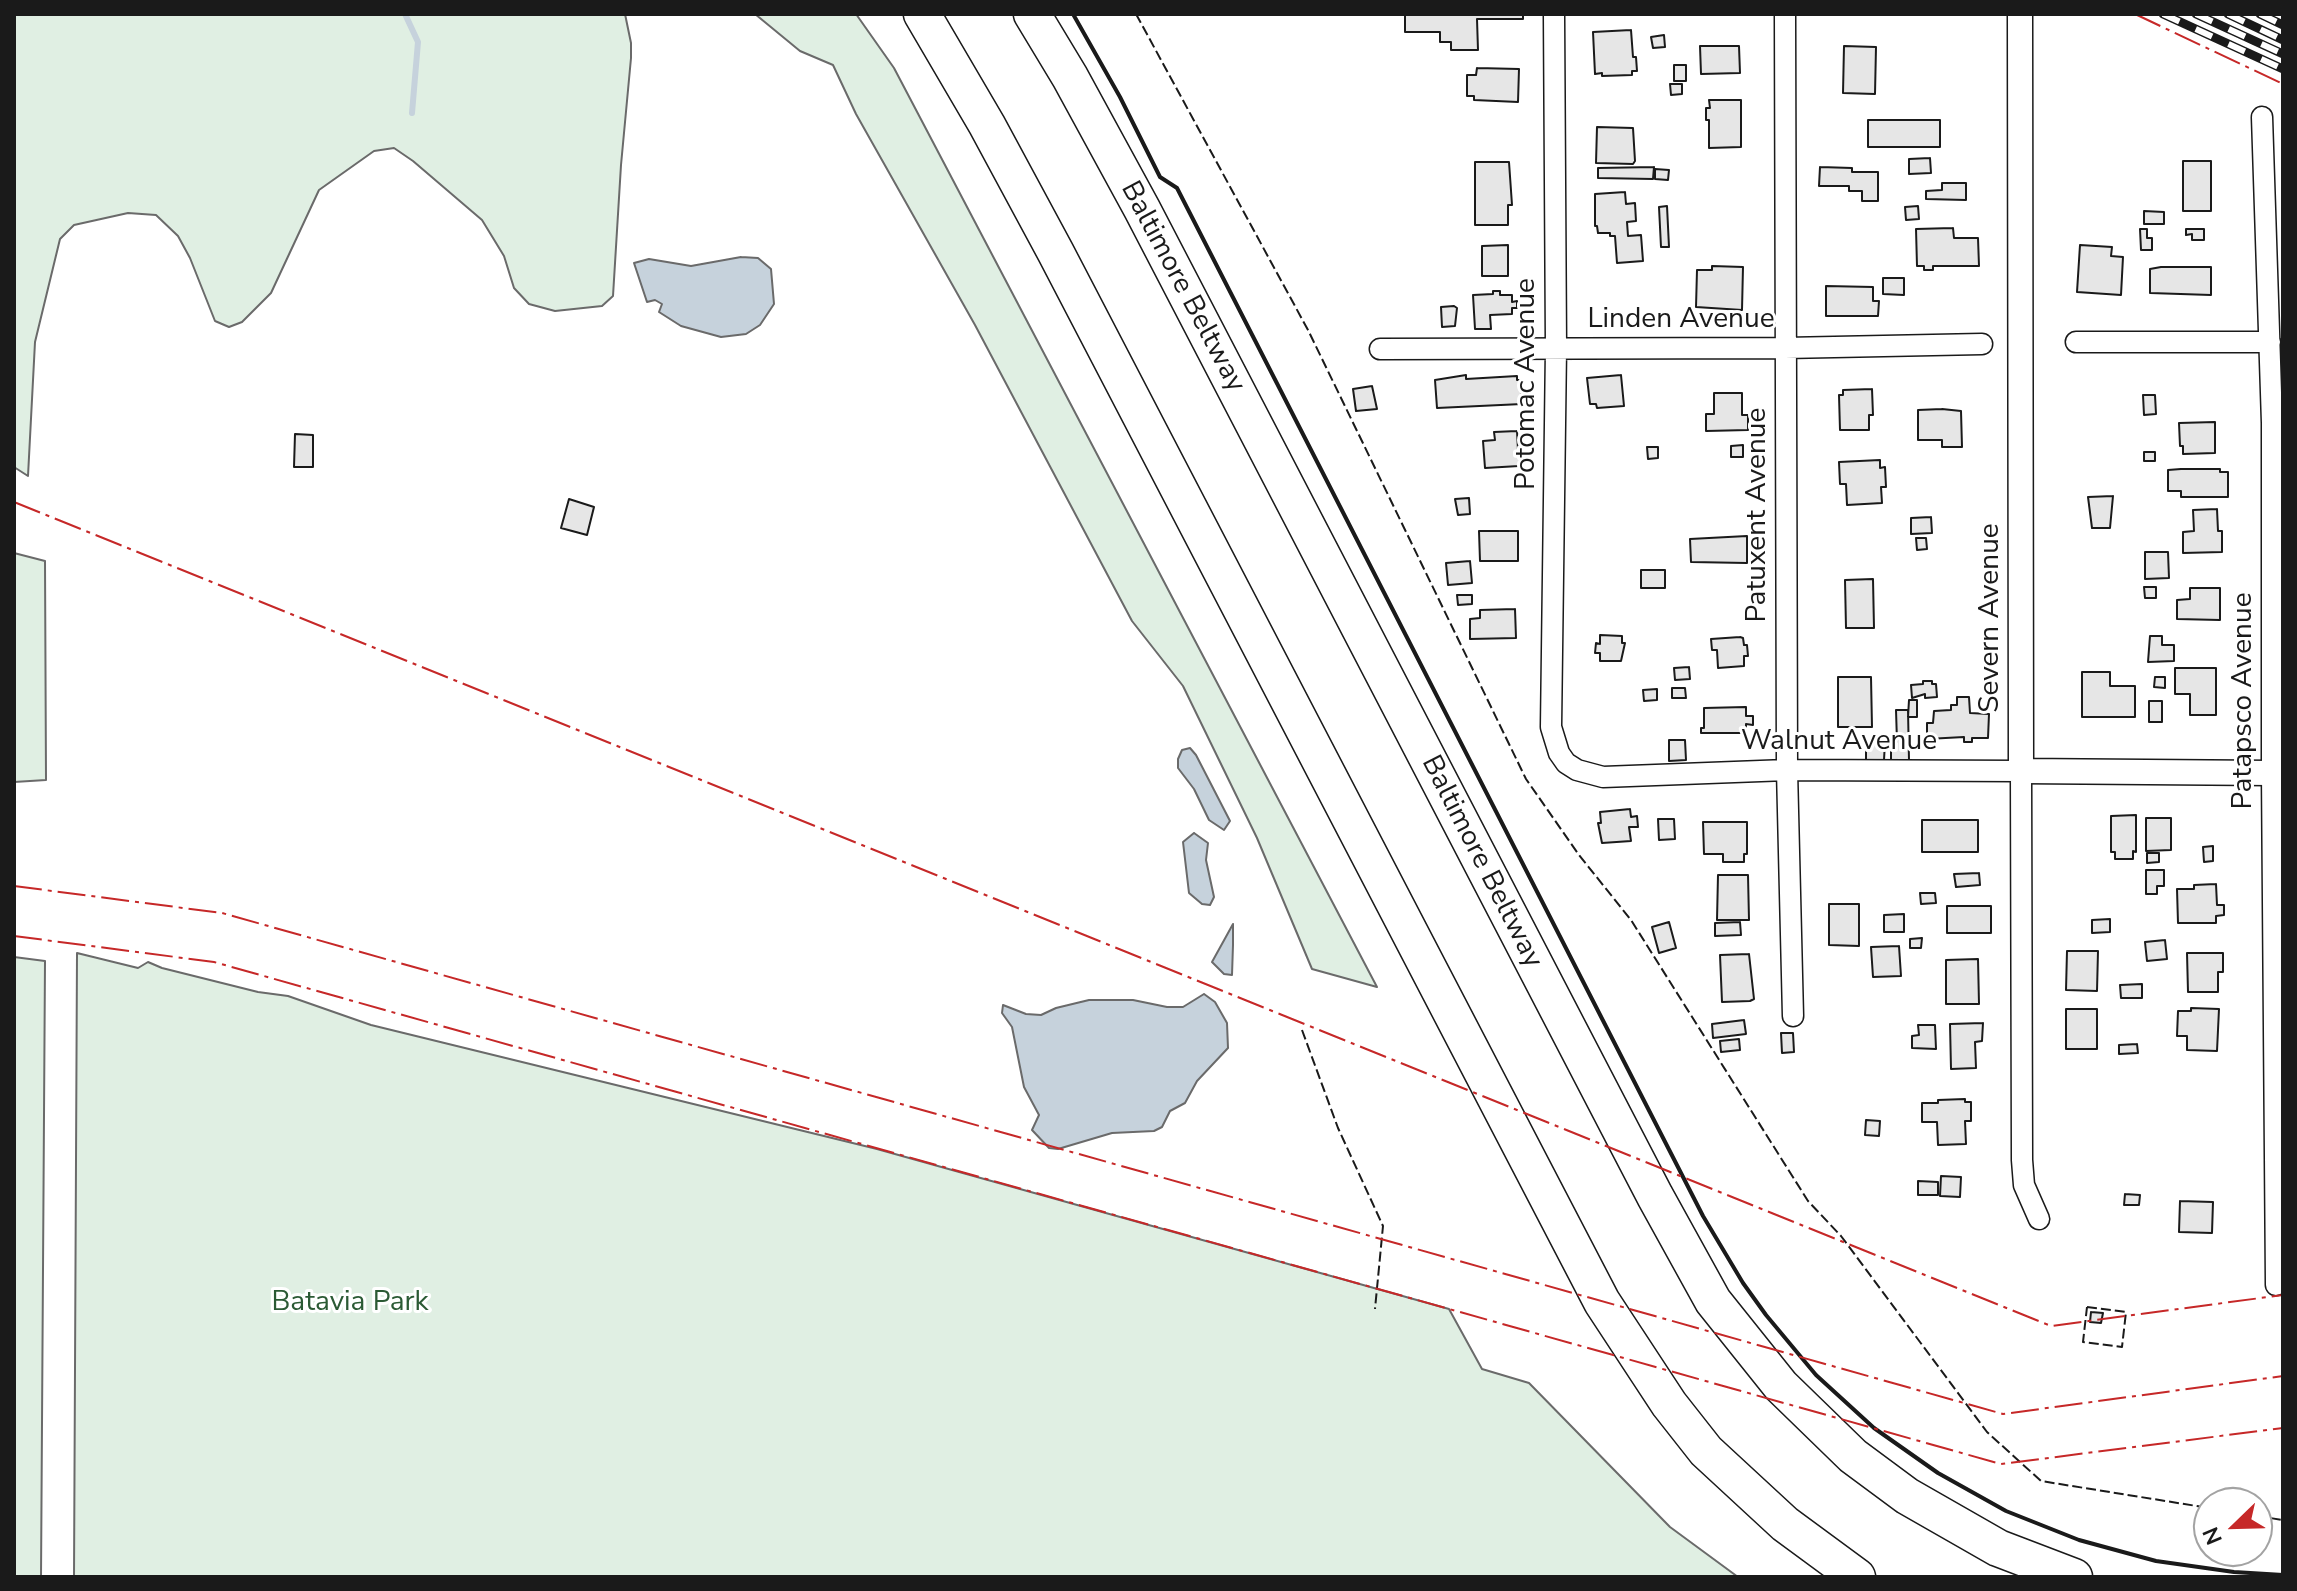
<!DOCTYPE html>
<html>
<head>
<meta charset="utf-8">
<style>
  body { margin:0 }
  #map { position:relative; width:2297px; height:1591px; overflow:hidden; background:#fff; font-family:"Nunito Sans",sans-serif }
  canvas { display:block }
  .frame { position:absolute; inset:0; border:16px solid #1a1a1a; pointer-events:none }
  .north { position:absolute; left:2193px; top:1487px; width:80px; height:80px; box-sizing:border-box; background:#fff; border:2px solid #a3a3a3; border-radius:50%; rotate:247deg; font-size:22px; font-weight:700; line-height:32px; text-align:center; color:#1a1a1a }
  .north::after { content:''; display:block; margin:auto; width:28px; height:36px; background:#c62828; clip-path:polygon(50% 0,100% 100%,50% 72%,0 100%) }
</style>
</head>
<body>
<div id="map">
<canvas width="2297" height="1591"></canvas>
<div class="frame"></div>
<div class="north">N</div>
</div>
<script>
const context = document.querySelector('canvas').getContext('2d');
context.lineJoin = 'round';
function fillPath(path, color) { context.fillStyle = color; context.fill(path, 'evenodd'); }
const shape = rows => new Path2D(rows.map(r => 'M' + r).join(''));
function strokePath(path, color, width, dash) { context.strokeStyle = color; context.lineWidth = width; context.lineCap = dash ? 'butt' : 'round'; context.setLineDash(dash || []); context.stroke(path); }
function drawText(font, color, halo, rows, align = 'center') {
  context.font = font + ' "Nunito Sans",sans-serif'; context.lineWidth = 6; context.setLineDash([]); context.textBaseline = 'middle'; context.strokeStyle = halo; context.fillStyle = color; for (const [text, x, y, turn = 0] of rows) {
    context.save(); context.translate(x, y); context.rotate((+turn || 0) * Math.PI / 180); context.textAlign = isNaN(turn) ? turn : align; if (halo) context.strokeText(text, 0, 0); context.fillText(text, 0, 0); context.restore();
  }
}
const green = shape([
  [14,14,625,14,631,43,631,58,621,165,613,296,602,306,555,311,529,304,514,288,504,256,482,220,413,161,394,148,374,151,319,190,271,293,242,322,229,327,215,321,190,258,178,236,156,215,128,213,74,225,60,239,35,342,28,476,14,467,14,14],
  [755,14,856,14,894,68,1377,987,1312,969,1257,838,1183,686,1132,621,975,325,856,114,833,65,800,51,755,14],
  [14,553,45,561,46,780,14,782,14,553],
  [77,953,138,968,148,962,162,968,258,992,288,996,371,1025,877,1149,1449,1309,1482,1369,1529,1383,1670,1527,1738,1577,74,1577,77,953],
  [14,957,45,961,41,1577,14,1577,14,957]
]);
const water = shape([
  [741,257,758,258,771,269,774,304,760,325,746,334,721,337,681,326,659,312,662,304,655,300,647,302,634,263,649,259,691,266,741,257],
  [1190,748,1196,755,1230,821,1224,830,1209,820,1194,789,1178,768,1178,759,1182,750,1190,748],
  [1194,833,1208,843,1206,860,1214,897,1210,905,1202,904,1189,893,1183,842,1194,833],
  [1233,924,1233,945,1232,975,1224,974,1212,962,1233,924],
  [1204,994,1215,1002,1227,1023,1228,1048,1197,1081,1185,1103,1170,1111,1162,1127,1154,1131,1112,1133,1058,1149,1049,1148,1032,1130,1039,1115,1024,1087,1012,1027,1002,1013,1003,1005,1026,1014,1041,1015,1056,1008,1089,1000,1133,1000,1167,1007,1183,1007,1204,994]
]);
const stream = shape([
  [405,14,418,42,412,113]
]);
const building = shape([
  [1405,14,1523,14,1523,19,1477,19,1478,50,1451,50,1451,42,1440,42,1440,32,1405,32,1405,14],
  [1631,30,1633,57,1636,57,1637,71,1632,71,1632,75,1602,76,1602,73,1595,74,1593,32,1631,30],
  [1664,35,1665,47,1653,48,1651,37,1664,35],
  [1700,46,1739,46,1740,73,1701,74,1700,46],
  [1844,46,1876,47,1875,94,1843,93,1844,46],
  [1674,65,1686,65,1686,81,1674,81,1674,65],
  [1477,68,1519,69,1518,102,1474,100,1474,96,1467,96,1467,75,1476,75,1477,68],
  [1670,84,1682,84,1682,94,1671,95,1670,84],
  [1709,100,1741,100,1741,147,1709,148,1709,120,1706,120,1706,108,1710,108,1709,100],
  [1868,120,1940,120,1940,147,1868,147,1868,120],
  [1597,127,1633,128,1635,161,1633,164,1596,163,1597,127],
  [1930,158,1931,173,1909,174,1909,159,1930,158],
  [2183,161,2211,161,2211,211,2183,211,2183,161],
  [1475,162,1509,162,1512,205,1508,205,1508,225,1475,225,1475,162],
  [1654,167,1653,179,1598,178,1598,168,1654,167],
  [1820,167,1852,168,1852,172,1878,172,1878,201,1862,201,1862,191,1849,191,1849,186,1819,186,1820,167],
  [1655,169,1669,170,1668,180,1655,179,1655,169],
  [1942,183,1966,183,1966,200,1926,199,1926,191,1942,190,1942,183],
  [1625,192,1626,204,1635,203,1636,221,1627,222,1628,236,1641,235,1643,261,1617,263,1615,236,1610,236,1610,233,1598,233,1597,226,1595,226,1595,194,1625,192],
  [1667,206,1669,247,1661,247,1659,207,1667,206],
  [1918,206,1919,219,1906,220,1905,207,1918,206],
  [2144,211,2164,212,2164,224,2144,224,2144,211],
  [1953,228,1954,238,1978,238,1979,266,1933,266,1933,270,1924,270,1924,266,1917,266,1916,229,1953,228],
  [2140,229,2147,229,2147,238,2152,238,2152,250,2141,250,2140,229],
  [2186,229,2204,229,2204,240,2192,240,2192,234,2186,235,2186,229],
  [1508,245,1508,276,1482,276,1482,246,1508,245],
  [2080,245,2112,247,2111,256,2123,257,2121,295,2077,292,2080,245],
  [1712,266,1743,267,1742,310,1696,307,1697,270,1712,270,1712,266],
  [2161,267,2211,267,2211,295,2150,293,2150,269,2161,267],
  [1883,278,1904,278,1904,295,1883,294,1883,278],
  [1826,286,1873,287,1873,301,1879,301,1878,316,1826,316,1826,286],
  [1493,291,1500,291,1500,295,1512,295,1512,302,1517,301,1517,308,1512,308,1512,314,1490,315,1491,329,1475,329,1473,295,1493,294,1493,291],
  [1454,306,1457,308,1455,326,1442,327,1441,307,1454,306],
  [1466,375,1466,379,1517,376,1517,380,1521,380,1522,404,1437,408,1435,380,1466,375],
  [1621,375,1624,406,1597,408,1596,404,1590,404,1587,378,1621,375],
  [1372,386,1377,409,1356,411,1353,389,1372,386],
  [1872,389,1873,415,1869,415,1869,430,1840,430,1839,395,1843,395,1843,390,1872,389],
  [1714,393,1742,393,1742,415,1748,415,1748,430,1706,431,1706,414,1714,414,1714,393],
  [2143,395,2155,395,2156,414,2144,415,2143,395],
  [1942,409,1961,411,1962,447,1942,447,1942,440,1918,440,1918,410,1942,409],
  [2215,422,2215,453,2183,454,2183,446,2180,446,2179,423,2215,422],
  [1517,431,1518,450,1521,450,1519,466,1485,468,1483,441,1495,440,1494,432,1517,431],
  [295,434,313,435,313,467,294,467,295,434],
  [1743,445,1743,457,1731,457,1731,446,1743,445],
  [1647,447,1658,447,1658,458,1648,459,1647,447],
  [2144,452,2155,452,2155,461,2144,461,2144,452],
  [1880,460,1880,468,1885,467,1886,487,1881,487,1882,503,1847,505,1846,484,1840,484,1839,462,1880,460],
  [2181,469,2220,469,2220,472,2228,472,2228,497,2181,497,2181,491,2168,491,2168,470,2181,469],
  [2113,496,2110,528,2092,528,2088,497,2113,496],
  [1469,498,1470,514,1458,515,1455,499,1469,498],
  [569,499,594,507,587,535,561,528,569,499],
  [2217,509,2218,531,2222,531,2222,552,2183,553,2183,532,2194,531,2193,510,2217,509],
  [1931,517,1932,533,1911,534,1911,518,1931,517],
  [1479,531,1518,531,1518,561,1480,561,1479,531],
  [1747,536,1747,563,1691,562,1690,539,1747,536],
  [1916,538,1926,538,1927,549,1917,550,1916,538],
  [2145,552,2168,552,2169,578,2145,579,2145,552],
  [1470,561,1472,583,1448,585,1446,563,1470,561],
  [1641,570,1665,570,1665,588,1641,588,1641,570],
  [1873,579,1874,628,1846,628,1845,580,1873,579],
  [2144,587,2156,587,2156,598,2145,598,2144,587],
  [2190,588,2220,588,2220,620,2177,619,2177,600,2190,599,2190,588],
  [1457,595,1472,595,1472,604,1458,605,1457,595],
  [1515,609,1516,638,1470,639,1470,619,1480,618,1480,610,1515,609],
  [1600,635,1622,636,1622,643,1625,643,1621,661,1600,661,1600,653,1595,653,1596,643,1600,644,1600,635],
  [2150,636,2162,636,2162,645,2174,645,2174,661,2148,662,2150,636],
  [1740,637,1743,638,1744,645,1747,645,1748,656,1744,656,1744,666,1718,668,1717,650,1712,650,1711,639,1740,637],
  [1689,667,1690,679,1675,680,1674,668,1689,667],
  [2175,668,2216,668,2216,715,2190,715,2190,694,2175,694,2175,668],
  [2082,672,2110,672,2110,686,2135,686,2135,717,2082,717,2082,672],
  [1838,677,1871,677,1872,727,1838,727,1838,677],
  [2155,677,2165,677,2165,688,2154,687,2155,677],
  [1923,681,1932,681,1932,684,1936,684,1937,697,1925,698,1925,694,1912,698,1911,685,1923,684,1923,681],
  [1672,688,1685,688,1686,698,1672,698,1672,688],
  [1657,689,1657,700,1644,701,1643,690,1657,689],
  [1957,697,1969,697,1970,713,1989,714,1988,738,1972,738,1972,742,1964,742,1964,737,1927,739,1927,723,1933,723,1934,711,1951,710,1951,705,1957,705,1957,697],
  [1909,700,1917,700,1917,717,1908,717,1909,700],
  [2149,701,2162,701,2162,722,2149,722,2149,701],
  [1746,707,1746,716,1753,716,1753,725,1746,724,1746,733,1701,733,1701,728,1704,728,1704,708,1746,707],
  [1896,710,1908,710,1909,760,1891,761,1891,742,1897,742,1896,710],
  [1669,740,1685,740,1686,760,1669,761,1669,740],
  [1866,741,1885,742,1884,760,1866,760,1866,741],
  [1630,809,1631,817,1637,816,1638,827,1629,827,1631,841,1602,843,1598,823,1601,823,1600,812,1630,809],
  [2136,815,2136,852,2133,851,2133,859,2115,859,2115,852,2111,852,2111,816,2136,815],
  [2146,818,2171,818,2171,850,2146,851,2146,818],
  [1658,819,1674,819,1675,839,1659,840,1658,819],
  [1922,820,1978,820,1978,852,1922,852,1922,820],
  [1703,822,1747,822,1747,854,1744,854,1744,862,1723,862,1723,854,1704,854,1703,822],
  [2213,846,2213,861,2204,862,2203,847,2213,846],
  [2147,853,2159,853,2159,862,2147,863,2147,853],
  [2146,870,2164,870,2164,886,2157,886,2157,894,2146,894,2146,870],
  [1979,873,1980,885,1956,887,1954,874,1979,873],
  [1718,875,1748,875,1749,920,1717,920,1718,875],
  [2216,884,2217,905,2224,905,2224,915,2216,916,2216,923,2178,923,2177,889,2194,889,2194,885,2216,884],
  [1920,893,1935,893,1936,903,1921,904,1920,893],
  [1829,904,1859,904,1859,946,1829,945,1829,904],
  [1947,906,1991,906,1991,933,1947,933,1947,906],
  [1904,914,1904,932,1884,932,1884,915,1904,914],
  [2110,919,2110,932,2092,933,2092,920,2110,919],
  [1669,922,1676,948,1659,953,1652,927,1669,922],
  [1740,922,1741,935,1715,936,1715,923,1740,922],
  [1922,938,1921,948,1910,948,1910,939,1922,938],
  [2165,940,2167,959,2147,961,2145,942,2165,940],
  [1899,946,1901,976,1873,977,1871,947,1899,946],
  [2067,951,2098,951,2097,991,2066,990,2067,951],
  [2187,953,2223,953,2223,972,2218,972,2218,992,2188,992,2187,953],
  [1749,954,1754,999,1750,1001,1722,1002,1720,955,1749,954],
  [1978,959,1979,1004,1946,1004,1946,960,1978,959],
  [2142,984,2142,998,2121,998,2120,985,2142,984],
  [2191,1008,2219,1009,2217,1051,2187,1050,2187,1036,2177,1036,2178,1011,2191,1011,2191,1008],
  [2066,1009,2097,1009,2097,1049,2066,1049,2066,1009],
  [1744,1020,1746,1034,1713,1038,1712,1024,1744,1020],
  [1983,1023,1982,1041,1975,1042,1976,1068,1951,1069,1950,1024,1983,1023],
  [1918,1025,1935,1025,1936,1049,1912,1048,1912,1036,1919,1035,1918,1025],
  [1781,1033,1793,1033,1794,1052,1782,1053,1781,1033],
  [1739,1039,1740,1050,1721,1052,1720,1041,1739,1039],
  [2137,1044,2138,1053,2119,1054,2119,1045,2137,1044],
  [1965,1099,1965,1102,1971,1102,1971,1121,1965,1121,1966,1144,1938,1145,1937,1122,1922,1122,1922,1103,1938,1103,1938,1100,1965,1099],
  [1866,1120,1880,1121,1879,1136,1865,1135,1866,1120],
  [1941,1176,1961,1177,1960,1197,1940,1196,1941,1176],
  [1918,1181,1938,1182,1938,1195,1918,1195,1918,1181],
  [2125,1194,2140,1195,2139,1205,2124,1205,2125,1194],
  [2180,1201,2213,1202,2212,1233,2179,1232,2180,1201],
  [2091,1312,2103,1313,2101,1323,2090,1322,2091,1312]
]);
const minor = shape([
  [1554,14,1556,348,1551,727,1559,753,1566,763,1577,770,1603,777,1787,770,2021,771,2022,1160,2024,1185,2039,1219],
  [1785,14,1787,770,1793,1016],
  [2262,117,2272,423,2272,773,2276,1285],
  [2076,342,2270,342],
  [1380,349,1785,348,1982,344]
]);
const tertiary = shape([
  [2020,14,2021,771,2272,773,2283,777]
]);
const motorway = shape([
  [922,14,987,125,1056,253,1602,1302,1669,1404,1706,1451,1785,1524,1857,1577],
  [1032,14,1070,77,1142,209,1655,1196,1713,1301,1781,1386,1853,1456,1907,1496,1998,1548,2074,1577]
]);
const rail = shape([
  [2163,14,2283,69],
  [2196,14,2283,54],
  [2228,14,2283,40],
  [2260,14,2283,25]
]);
const fence = shape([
  [1136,14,1308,330,1526,779,1579,855,1631,920,1808,1201,1841,1236,1987,1432,2041,1481,2209,1508],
  [1302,1030,1338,1128,1383,1226,1375,1309],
  [2087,1307,2126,1312,2122,1347,2083,1342,2087,1307],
  [2257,1516,2283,1520]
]);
const wall = shape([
  [1073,14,1120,97,1160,177,1177,188,1703,1216,1743,1283,1766,1315,1816,1375,1874,1428,1938,1473,2006,1511,2079,1540,2156,1561,2234,1572,2283,1575]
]);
const power = shape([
  [2135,14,2283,84],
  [14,502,2051,1326,2283,1295],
  [14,886,222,913,2003,1414,2283,1376],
  [14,936,214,962,2001,1464,2283,1428]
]);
const streetNames = [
  ["Baltimore Beltway",1182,287,62],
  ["Linden Avenue",1681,320],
  ["Potomac Avenue",1527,384,-90],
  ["Patuxent Avenue",1758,515,-90],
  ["Severn Avenue",1991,618,-90],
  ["Patapsco Avenue",2244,701,-90],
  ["Walnut Avenue",1839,742],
  ["Baltimore Beltway",1481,862,63]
];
const parkNames = [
  ["Batavia Park",350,1303]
];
fillPath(green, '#e0efe3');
strokePath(green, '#6a6a6a', 2);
fillPath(water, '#c6d2dc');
strokePath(water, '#6a6a6a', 2);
strokePath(stream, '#c6d2dc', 6);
fillPath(building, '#e6e6e6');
strokePath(building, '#1a1a1a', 2);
strokePath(minor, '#1a1a1a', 23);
strokePath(tertiary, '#1a1a1a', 27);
strokePath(motorway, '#1a1a1a', 39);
strokePath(minor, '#fff', 20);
strokePath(tertiary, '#fff', 24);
strokePath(motorway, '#fff', 36);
strokePath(rail, '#1a1a1a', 9);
strokePath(rail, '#fff', 6, [18]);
strokePath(fence, '#1a1a1a', 2, [10, 4]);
strokePath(wall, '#1a1a1a', 4);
strokePath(power, '#c62828', 2, [28, 6, 4, 6]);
drawText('28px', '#1a1a1a', '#fff', streetNames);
drawText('28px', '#2b5a34', '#fff', parkNames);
</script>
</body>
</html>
